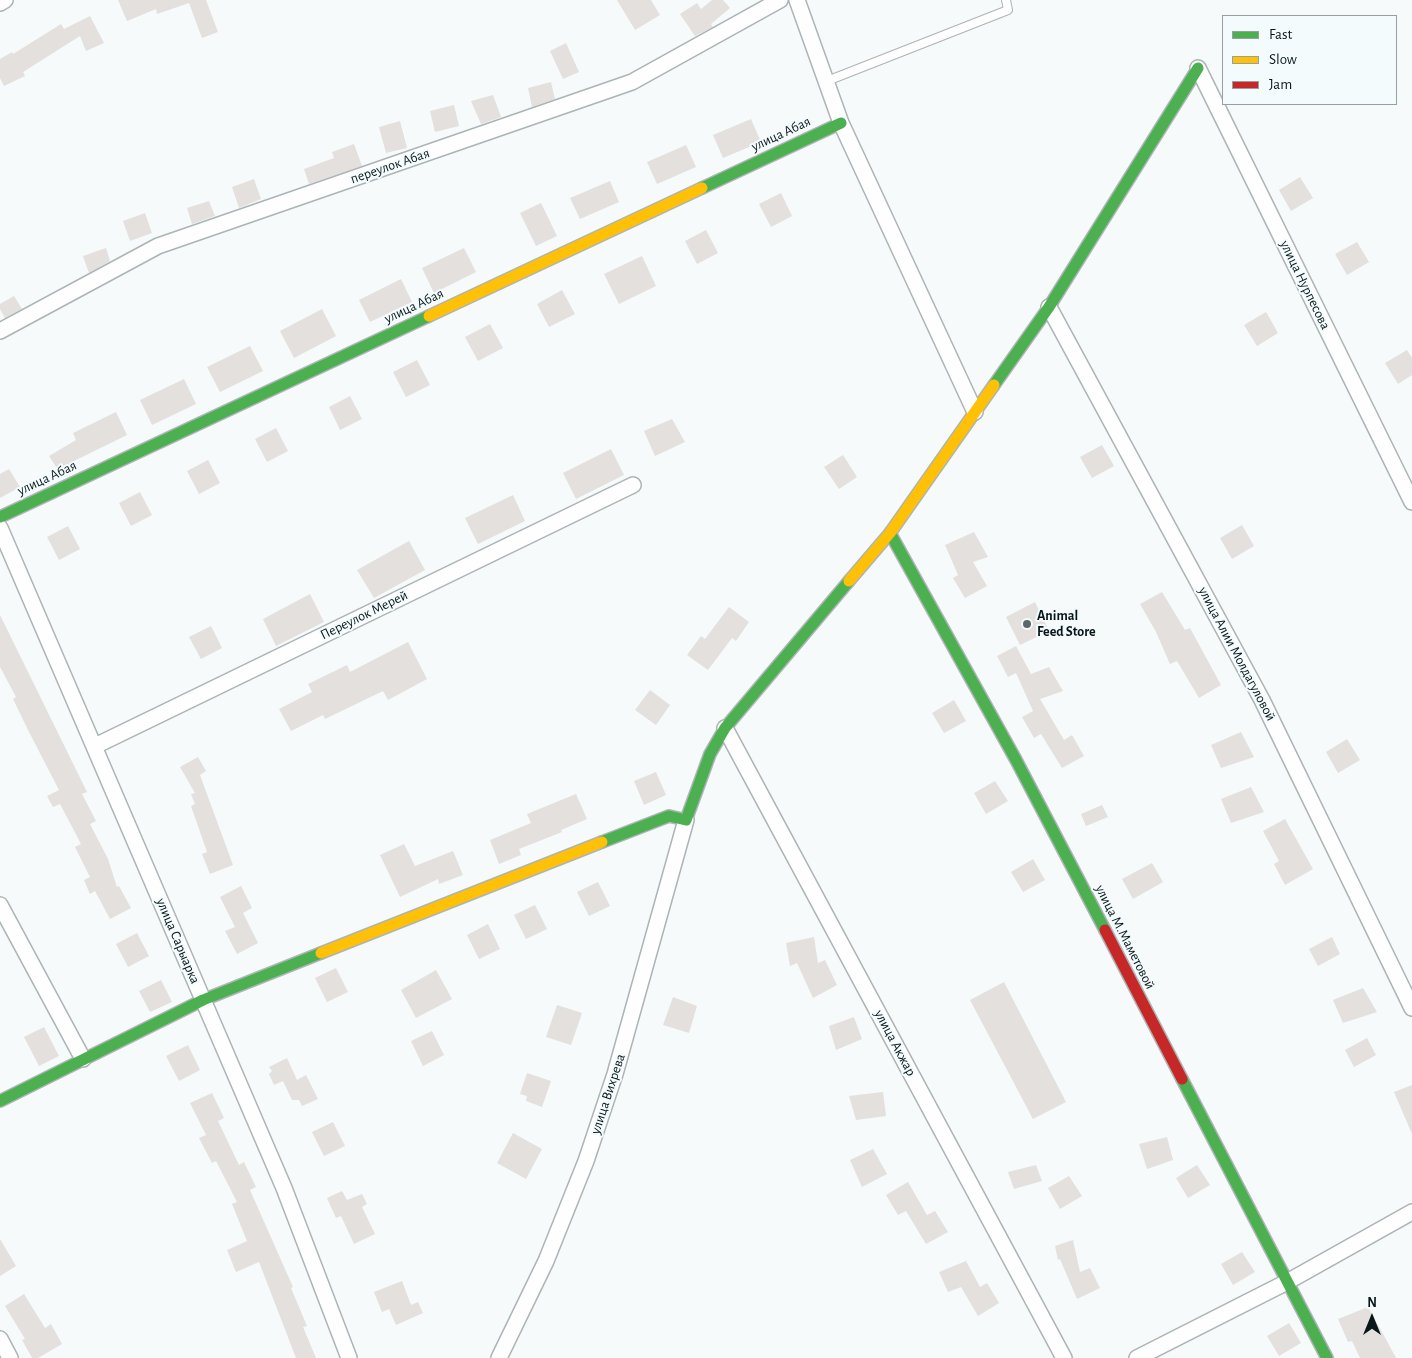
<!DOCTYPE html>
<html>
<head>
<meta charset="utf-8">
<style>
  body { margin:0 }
  #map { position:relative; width:1412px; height:1358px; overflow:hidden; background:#f6fafb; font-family:"Alegreya Sans",sans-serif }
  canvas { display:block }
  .legend { position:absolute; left:1222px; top:15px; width:175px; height:90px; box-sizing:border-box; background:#f4fbfd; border:1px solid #96a0a2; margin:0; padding:6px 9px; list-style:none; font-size:15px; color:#0a171a }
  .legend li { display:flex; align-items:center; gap:10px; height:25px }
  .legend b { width:25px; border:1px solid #96a0a2 }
  .north { position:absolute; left:1347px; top:1293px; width:50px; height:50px; -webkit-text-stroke:4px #f4fbfd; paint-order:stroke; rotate:0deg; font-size:14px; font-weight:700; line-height:20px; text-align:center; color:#0a171a }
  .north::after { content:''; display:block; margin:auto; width:18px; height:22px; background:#0a171a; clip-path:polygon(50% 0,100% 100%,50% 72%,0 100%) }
</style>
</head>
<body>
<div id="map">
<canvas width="1412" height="1358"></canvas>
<ul class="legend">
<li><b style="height:6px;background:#4caf50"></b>Fast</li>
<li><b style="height:6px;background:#ffc107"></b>Slow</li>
<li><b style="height:6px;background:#c62828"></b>Jam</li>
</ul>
<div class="north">N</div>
</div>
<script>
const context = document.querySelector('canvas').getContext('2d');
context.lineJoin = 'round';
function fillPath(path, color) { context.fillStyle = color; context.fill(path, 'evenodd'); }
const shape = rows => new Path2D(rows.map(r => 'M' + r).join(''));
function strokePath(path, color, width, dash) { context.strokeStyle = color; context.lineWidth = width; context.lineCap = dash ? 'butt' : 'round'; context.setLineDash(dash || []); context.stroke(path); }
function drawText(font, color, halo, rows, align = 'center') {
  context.font = font + ' "Alegreya Sans",sans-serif'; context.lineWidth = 4; context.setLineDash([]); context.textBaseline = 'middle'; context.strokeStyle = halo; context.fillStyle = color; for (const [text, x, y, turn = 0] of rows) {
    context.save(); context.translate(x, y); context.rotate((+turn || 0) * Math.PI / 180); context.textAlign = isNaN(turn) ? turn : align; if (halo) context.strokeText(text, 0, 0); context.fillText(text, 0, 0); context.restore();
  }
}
const building = shape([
  [118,0,206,0,218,32,202,38,189,3,157,14,156,9,127,21],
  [617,0,651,0,660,15,635,30],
  [712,0,723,0,730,8,711,24,713,27,695,36,680,14,697,3,701,9],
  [90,16,104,43,86,51,80,36,23,72,25,76,4,86,0,78,0,59,12,52,13,54,61,24,64,29],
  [566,43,579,72,563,79,550,51],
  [551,82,555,99,532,107,528,88],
  [493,95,501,117,481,124,471,101],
  [454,105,459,126,435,132,430,111],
  [751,119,761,142,723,158,713,135],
  [400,121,407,148,386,153,379,127],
  [354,144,362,166,309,184,304,169,334,158,332,152],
  [686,145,696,167,657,184,647,162],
  [1300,177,1313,198,1291,211,1279,190],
  [254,179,261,199,239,208,232,187],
  [610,181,619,202,580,219,570,198],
  [781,193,792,216,771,227,759,204],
  [209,201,215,216,192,224,187,208],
  [541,203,557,236,536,246,520,213],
  [145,213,152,233,130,241,123,221],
  [706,230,718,253,697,264,685,241],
  [1357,242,1369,262,1347,275,1335,254],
  [106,248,110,261,89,273,83,256],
  [464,248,476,272,434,293,422,268],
  [642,256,656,286,619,304,604,274],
  [401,279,412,302,370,322,359,300],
  [562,290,575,314,549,327,537,304],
  [14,296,22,309,5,318,0,309,0,304],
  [322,309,336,336,294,358,280,331],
  [1266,312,1278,333,1257,346,1244,325],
  [490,324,503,348,478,361,465,337],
  [250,346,263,371,220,392,207,367],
  [1407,350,1412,358,1412,375,1398,384,1385,363],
  [417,360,430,385,406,397,393,372],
  [184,379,196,404,152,425,140,400],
  [350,396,362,419,340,430,329,407],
  [116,412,127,435,74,461,76,464,60,473,49,456,76,440,73,433],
  [672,419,685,442,655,456,644,431],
  [276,428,288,451,267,462,255,439],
  [1102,445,1114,466,1092,478,1080,457],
  [611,449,624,475,576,499,563,473],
  [843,455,857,477,839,489,824,467],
  [208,460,220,483,199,494,187,471],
  [9,469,20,487,0,498,0,474],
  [140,492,152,515,131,526,119,503],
  [513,495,525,521,478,544,465,518],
  [1242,525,1254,546,1232,559,1220,538],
  [68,526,80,549,59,560,47,537],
  [974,532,988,557,973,562,987,586,965,598,953,578,958,575,945,545],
  [409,541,425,570,374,598,357,570],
  [1162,592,1185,630,1190,628,1221,685,1199,698,1177,661,1170,664,1156,632,1140,604],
  [310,594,324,622,276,646,263,619],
  [1035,602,1049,631,1020,645,1006,617],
  [729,607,749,622,736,641,732,638,708,670,687,655,701,636,705,639],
  [0,615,87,792,82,794,96,821,90,824,108,859,117,887,119,886,131,908,110,919,95,891,90,894,84,880,90,877,75,847,81,844,60,804,53,807,47,796,59,790,28,730,13,699,16,697,0,667],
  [211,626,222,648,201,659,189,637],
  [408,642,427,679,388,700,383,691,325,719,323,715,291,731,279,709,312,692,308,684,347,665,350,672],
  [1016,646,1031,674,1049,667,1063,691,1040,699,1064,740,1072,735,1084,756,1062,768,1041,734,1034,738,1022,717,1033,711,1016,673,1008,677,997,656],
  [650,690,670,705,656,725,635,710],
  [954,700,966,721,944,733,932,713],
  [1241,732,1254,757,1221,768,1211,745],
  [1347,739,1360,760,1338,773,1326,752],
  [198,757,206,771,200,775,233,865,210,874,202,854,207,852,191,806,195,804,191,794,195,793,180,767],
  [656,772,666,795,644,805,634,781],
  [995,781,1008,801,986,814,974,793],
  [1251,787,1264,812,1231,823,1221,799],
  [576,794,587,819,561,830,562,832,519,849,521,855,499,864,490,840,531,823,527,814],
  [1102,805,1108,817,1086,826,1081,814],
  [1285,819,1313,869,1285,885,1274,864,1279,861,1263,831],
  [404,844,415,866,453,851,463,875,439,884,438,879,400,897,380,855],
  [1033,859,1045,880,1023,892,1011,872],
  [1152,863,1163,882,1133,899,1122,879],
  [598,882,610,906,589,916,577,892],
  [241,886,252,908,243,913,258,943,237,954,225,931,235,927,220,897],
  [535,905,547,929,526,939,514,915],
  [488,924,500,949,479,959,467,935],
  [137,933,149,956,128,967,116,944],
  [814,937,818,963,825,960,837,985,813,998,797,963,790,966,786,943],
  [1332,937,1340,954,1318,966,1309,949],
  [336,968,348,992,327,1002,315,978],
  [436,970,452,999,416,1018,401,990],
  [161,980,172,1002,150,1012,139,991],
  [1004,982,1066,1102,1033,1119,970,1000],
  [1363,988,1377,1012,1343,1023,1333,1000],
  [673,997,697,1006,689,1033,663,1025],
  [557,1005,582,1013,571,1045,546,1037],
  [854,1017,862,1039,836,1050,829,1026],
  [44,1027,59,1056,39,1066,24,1037],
  [432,1031,444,1055,423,1066,411,1041],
  [1367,1038,1376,1055,1354,1067,1345,1050],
  [188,1045,200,1070,179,1081,166,1056],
  [287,1058,297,1080,306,1075,318,1099,302,1106,299,1100,292,1100,283,1081,274,1085,269,1074,272,1071,269,1067],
  [527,1073,551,1081,542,1107,526,1101,527,1096,520,1094],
  [1412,1085,1412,1134,1394,1092],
  [883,1092,886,1116,856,1120,849,1096],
  [212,1093,224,1118,218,1121,239,1165,244,1162,256,1187,250,1190,293,1287,291,1288,307,1326,303,1327,316,1358,296,1358,259,1262,236,1272,227,1250,247,1241,232,1204,237,1202,216,1161,212,1163,199,1138,206,1135,190,1103],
  [333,1122,345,1146,324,1156,312,1132],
  [513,1133,542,1149,526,1179,497,1163],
  [1167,1137,1173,1160,1147,1169,1139,1144],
  [873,1149,887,1174,862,1187,850,1160],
  [1036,1165,1042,1181,1014,1189,1008,1172],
  [1197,1165,1210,1185,1188,1198,1176,1178],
  [1069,1176,1082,1196,1060,1209,1048,1188],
  [908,1182,927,1215,935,1211,948,1232,926,1244,906,1211,898,1215,886,1195],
  [342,1191,347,1200,362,1194,367,1204,362,1207,375,1234,354,1244,341,1216,336,1218,327,1198],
  [0,1239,16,1266,0,1276],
  [1073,1240,1080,1272,1090,1268,1100,1288,1077,1299,1060,1259,1058,1260,1055,1246],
  [1242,1252,1255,1272,1233,1285,1221,1264],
  [966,1261,980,1287,987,1283,999,1303,978,1316,961,1287,948,1292,939,1272],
  [402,1281,411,1305,418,1302,423,1313,396,1325,389,1309,382,1312,374,1292],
  [24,1294,45,1328,51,1324,62,1344,38,1358,32,1358,22,1340,25,1339,5,1306],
  [1368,1307,1388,1343,1396,1358,1360,1358,1352,1341,1348,1342,1338,1319],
  [1289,1323,1301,1343,1279,1356,1267,1336]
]);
const lane = shape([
  [827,81,1008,10,1006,0]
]);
const street = shape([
  [797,0,841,123,975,412],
  [0,3,5,0],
  [1198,68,1412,502],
  [1049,307,1262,700,1412,1008],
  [0,331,158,246,632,82,780,0],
  [0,528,284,1188,349,1358],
  [725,728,1064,1358],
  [95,746,633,485],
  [0,905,83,1059],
  [0,1339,10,1358],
  [499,1358,546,1261,586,1161,615,1074,686,820],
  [1137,1358,1287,1282,1412,1212]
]);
const fast = shape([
  [702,188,841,123],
  [994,385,1049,307,1198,68],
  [0,517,429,316],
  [890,533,1016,760,1105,930],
  [602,842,669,816,686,820,710,754,725,728,849,581],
  [1182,1079,1327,1358],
  [0,1101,203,1000,321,953]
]);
const slow = shape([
  [429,316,702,188],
  [849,581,890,533,994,385],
  [321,953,602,842]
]);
const jam = shape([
  [1105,930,1182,1079]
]);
const markers = [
  [1027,624,5,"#5d6669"]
];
const streetNames = [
  ["улица Абая",781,134,-25],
  ["переулок Абая",390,166,-19],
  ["улица Нурпесова",1305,285,64],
  ["улица Абая",414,306,-25],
  ["улица Абая",47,478,-25],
  ["Переулок Мерей",364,615,-26],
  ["улица Алии Молдагуловой",1237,654,62],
  ["улица М.Маметовой",1125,937,63],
  ["улица Сарыарка",178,941,67],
  ["улица Акжар",895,1043,62],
  ["улица Вихрева",608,1094,-72]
];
const poiNames = [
  ["Animal",1037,616],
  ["Feed Store",1037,632]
];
fillPath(building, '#e3e0de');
strokePath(lane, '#acb4b6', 10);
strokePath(street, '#acb4b6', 18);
strokePath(fast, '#acb4b6', 14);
strokePath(slow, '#acb4b6', 14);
strokePath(jam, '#acb4b6', 14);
strokePath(lane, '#fefefe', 8);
strokePath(street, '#fefefe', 15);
strokePath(fast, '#4caf50', 11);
strokePath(slow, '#ffc107', 11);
strokePath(jam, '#c62828', 11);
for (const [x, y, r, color] of markers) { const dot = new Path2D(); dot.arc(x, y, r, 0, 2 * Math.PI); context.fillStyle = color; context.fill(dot); strokePath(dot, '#f4fbfd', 2); }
drawText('14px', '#0a171a', '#f4fbfd', streetNames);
drawText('bold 14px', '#0a171a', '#f4fbfd', poiNames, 'left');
</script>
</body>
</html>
